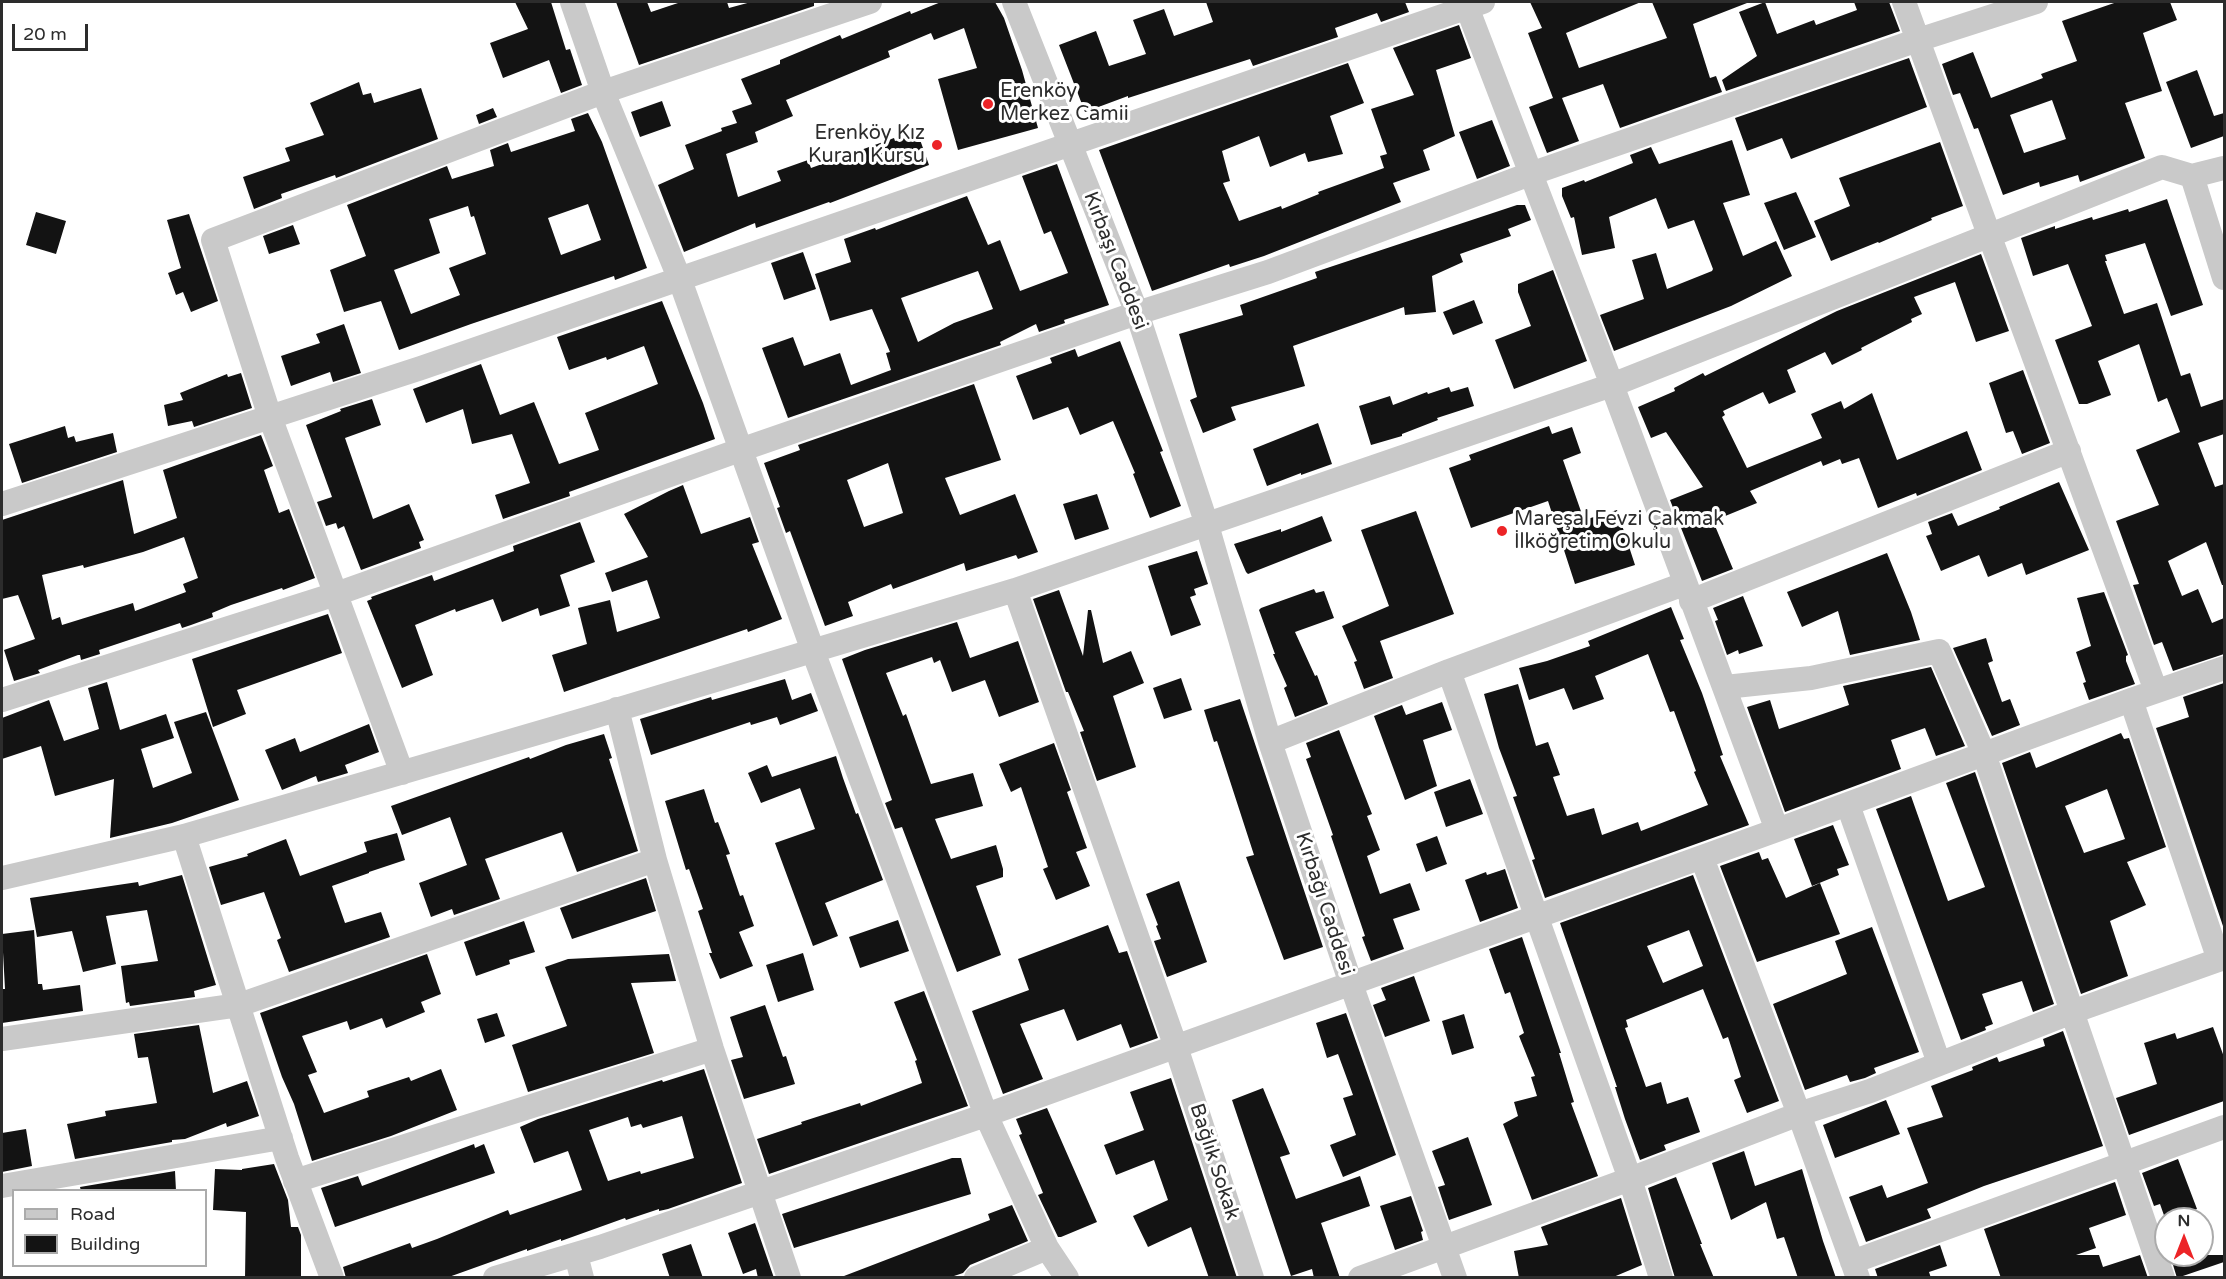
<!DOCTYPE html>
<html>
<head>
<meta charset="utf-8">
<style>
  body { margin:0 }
  #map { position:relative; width:2226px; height:1279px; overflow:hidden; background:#fff; font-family:"Varela Round",sans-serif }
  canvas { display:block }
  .frame { position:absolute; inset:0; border:3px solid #2c2c2c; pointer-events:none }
  .legend { position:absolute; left:12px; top:1189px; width:195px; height:78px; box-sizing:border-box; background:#fff; border:2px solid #ababab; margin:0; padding:8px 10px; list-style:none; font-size:18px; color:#2c2c2c }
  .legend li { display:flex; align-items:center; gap:12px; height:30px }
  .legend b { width:30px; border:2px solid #ababab }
  .north { position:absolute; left:2154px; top:1207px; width:60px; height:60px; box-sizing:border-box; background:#fff; border:2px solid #ababab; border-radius:50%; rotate:0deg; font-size:16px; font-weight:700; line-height:24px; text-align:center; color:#2c2c2c }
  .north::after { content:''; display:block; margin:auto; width:21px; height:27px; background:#ec2427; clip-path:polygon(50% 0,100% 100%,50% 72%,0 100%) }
  .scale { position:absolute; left:12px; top:24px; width:76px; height:27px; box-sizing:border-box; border:3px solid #2c2c2c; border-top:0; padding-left:8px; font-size:18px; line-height:21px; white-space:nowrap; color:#2c2c2c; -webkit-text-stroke:4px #fff; paint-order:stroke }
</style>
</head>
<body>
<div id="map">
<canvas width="2226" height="1279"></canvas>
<div class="frame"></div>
<ul class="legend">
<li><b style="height:8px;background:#c9c9c9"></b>Road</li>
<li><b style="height:16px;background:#131313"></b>Building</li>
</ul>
<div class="north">N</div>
<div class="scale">20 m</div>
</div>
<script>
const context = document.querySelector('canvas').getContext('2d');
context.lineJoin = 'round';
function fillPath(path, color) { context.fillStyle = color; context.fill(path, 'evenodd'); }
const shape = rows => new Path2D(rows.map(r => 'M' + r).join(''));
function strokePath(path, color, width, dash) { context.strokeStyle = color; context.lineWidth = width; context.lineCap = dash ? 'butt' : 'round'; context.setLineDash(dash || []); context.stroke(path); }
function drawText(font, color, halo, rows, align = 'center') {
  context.font = font + ' "Varela Round",sans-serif'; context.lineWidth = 6; context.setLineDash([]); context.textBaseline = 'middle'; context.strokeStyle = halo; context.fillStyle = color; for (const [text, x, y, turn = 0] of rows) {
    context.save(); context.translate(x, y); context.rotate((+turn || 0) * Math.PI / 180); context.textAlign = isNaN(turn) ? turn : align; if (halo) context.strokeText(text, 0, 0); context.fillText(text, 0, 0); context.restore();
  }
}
const building = shape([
  [515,2,551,2,566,50,570,49,582,85,561,93,549,60,503,78,490,43,528,29],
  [616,2,647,2,651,12,681,2,727,2,729,8,751,2,814,2,814,6,639,65],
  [941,2,995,2,1004,18,1022,70,1038,128,958,150,938,79,977,68,964,28,934,40,931,33,888,51,890,57,786,100,793,116,755,132,758,142,726,154,738,197,781,181,777,171,808,160,811,168,894,138,895,141,918,134,929,165,830,203,829,202,756,228,755,223,684,252,658,185,694,169,685,145,722,131,721,128,737,123,732,111,752,104,741,79,780,64,780,60,840,35,842,39,910,11,911,14],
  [1206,2,1405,2,1409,12,1381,22,1377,13,1335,28,1338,37,1253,66,1250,59,1128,98,1128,96,1085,112,1059,45,1096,31,1109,66,1146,54,1133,20,1164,9,1174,36,1213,22],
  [1530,2,1641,2,1566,33,1579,68,1667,38,1652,2,1747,3,1693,24,1710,78,1716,76,1722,92,1620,128,1603,84,1562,98,1579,141,1547,153,1529,107,1553,98,1528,33,1542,28],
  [1765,2,1777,34,1814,20,1816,25,1857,10,1854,2,1889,2,1900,31,1726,91,1722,80,1757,56,1739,12],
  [2117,2,2170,2,2177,20,2143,33,2162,91,2125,103,2145,158,2080,182,2078,175,2040,187,2039,182,2003,195,1978,128,1974,129,1960,93,1953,95,1942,64,1973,52,1991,98,2043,78,2041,74,2077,61,2062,21],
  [2052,100,2066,139,2024,153,2010,115],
  [1459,25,1471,58,1436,70,1455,136,1423,150,1430,170,1393,183,1401,202,1264,256,1230,267,1229,264,1152,291,1099,150,1348,63,1364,103,1330,116,1343,154,1308,162,1305,153,1270,167,1259,136,1222,151,1230,181,1223,183,1239,221,1281,206,1282,209,1319,194,1318,192,1384,168,1380,156,1387,154,1371,109,1414,95,1393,48],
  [1909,58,1927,107,1791,159,1782,138,1747,151,1735,118],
  [2197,70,2214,116,2224,113,2224,136,2191,148,2166,82],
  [359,82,363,95,371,93,374,103,421,88,438,139,336,178,335,175,281,194,282,198,254,209,243,177,290,161,285,148,324,135,310,103],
  [662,101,671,126,640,137,631,112],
  [493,108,497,117,479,124,476,115],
  [588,113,602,142,647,268,615,280,614,276,471,324,399,350,381,301,344,312,330,270,366,256,347,205,447,166,452,179,494,166,490,150,508,143,511,152,575,131,571,119],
  [588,204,601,240,561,255,548,218],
  [468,206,471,217,474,216,486,254,449,268,460,295,411,314,394,270,440,253,429,219],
  [1492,120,1510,166,1477,179,1459,132],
  [1732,140,1750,195,1723,203,1743,256,1776,241,1792,276,1731,306,1614,351,1600,315,1644,299,1632,260,1656,253,1667,289,1712,271,1713,269,1694,220,1668,229,1656,198,1609,217,1615,248,1582,255,1574,217,1571,218,1562,196,1562,188,1584,180,1585,182,1633,163,1630,155,1651,147,1659,164],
  [1940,142,1963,206,1931,218,1932,220,1879,243,1878,242,1831,261,1814,221,1850,206,1839,178],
  [1057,164,1109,305,1064,320,1065,323,1039,332,1036,324,1000,342,1001,345,788,418,762,348,793,337,804,366,840,353,851,385,891,370,886,353,890,352,872,309,830,321,815,274,851,262,844,239,875,228,876,230,967,196,988,245,1000,240,1020,291,1068,273,1051,231,1044,234,1022,176],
  [978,271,993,309,954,323,918,342,901,298],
  [1796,192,1816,237,1784,250,1764,203],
  [2167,199,2203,305,2171,316,2145,243,2105,255,2107,261,2105,261,2124,314,2157,303,2181,376,2190,373,2201,407,2224,399,2224,434,2198,443,2215,487,2224,484,2224,585,2222,585,2206,542,2168,561,2182,596,2198,589,2212,623,2224,618,2224,654,2173,671,2162,642,2154,645,2133,585,2139,584,2116,521,2159,505,2136,450,2180,432,2167,398,2158,402,2139,344,2098,361,2111,395,2087,404,2079,404,2055,340,2092,326,2068,264,2033,276,2021,238,2055,226,2055,229,2092,217,2093,220,2128,209,2129,212],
  [1517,205,1525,205,1531,220,1508,229,1511,236,1460,254,1463,262,1432,276,1436,312,1405,315,1404,307,1293,346,1305,386,1231,407,1236,420,1203,433,1190,400,1197,397,1179,334,1243,315,1240,305,1317,278,1315,272],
  [36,212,66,221,56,254,26,245],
  [189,214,218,301,191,312,183,292,176,295,168,273,181,268,167,220],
  [293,225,300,244,269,254,263,236],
  [803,252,816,289,784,300,771,263],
  [1981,254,2009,331,1976,342,1955,282,1914,297,1922,314,1911,319,1912,322,1861,348,1862,350,1832,365,1825,352,1787,370,1796,392,1769,404,1763,392,1723,411,1725,415,1722,417,1747,468,1822,438,1811,414,1841,401,1844,409,1872,393,1897,460,1967,431,1982,470,1917,496,1916,493,1878,508,1859,458,1842,464,1840,459,1823,466,1821,461,1750,491,1757,503,1713,521,1733,569,1702,581,1670,500,1703,487,1666,432,1651,438,1638,407,1675,391,1674,388,1703,373,1705,376,1837,311],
  [1553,270,1587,361,1514,389,1495,340,1531,326,1518,292,1518,284],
  [1474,300,1483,323,1453,335,1443,312],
  [662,301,703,403,715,439,569,492,570,496,503,519,495,495,530,483,512,434,472,444,463,409,426,423,413,389,481,364,500,415,534,402,559,464,599,450,585,413,658,384,644,346,607,360,606,357,569,370,557,337],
  [344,324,361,373,333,382,330,372,291,386,281,356,320,343,316,334],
  [1120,341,1163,451,1160,452,1181,506,1150,518,1133,474,1135,473,1113,421,1080,435,1068,407,1033,420,1016,376,1052,363,1050,358,1075,349,1078,357],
  [2023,370,2050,443,2022,454,2013,431,2006,433,1989,383],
  [241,373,252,408,194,427,192,421,168,426,164,405,183,400,180,393,227,374,228,377],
  [974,384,1001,460,945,478,960,515,1015,494,1038,552,1018,559,1016,555,966,571,964,563,893,589,891,584,848,602,853,616,825,626,790,531,786,533,777,508,780,507,764,463,800,450,798,445],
  [888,463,903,513,864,527,847,480],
  [1449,387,1451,392,1468,387,1474,406,1437,418,1438,420,1402,434,1402,436,1371,445,1359,406,1390,396,1393,405,1427,392,1428,394],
  [372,399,381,425,345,438,373,519,409,504,424,540,419,542,421,548,361,570,344,526,338,529,336,523,326,526,317,502,332,497,306,425,341,411,340,409],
  [1318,423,1332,464,1301,475,1301,473,1267,486,1253,449],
  [65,426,68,438,74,436,76,442,113,433,117,452,22,483,9,444],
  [1549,426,1552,434,1572,427,1581,453,1563,460,1584,520,1617,510,1635,565,1575,584,1548,501,1471,528,1449,468,1471,460,1469,455],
  [261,435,273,466,264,470,279,513,289,509,315,578,283,590,282,588,231,605,212,613,213,617,191,625,182,628,180,623,99,650,100,654,81,660,80,655,78,655,38,670,40,673,14,681,4,650,35,639,18,595,2,599,2,520,123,480,134,534,177,518,163,470],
  [184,537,198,578,183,584,186,592,135,611,133,603,62,625,60,617,52,620,42,575,83,565,84,568,143,552],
  [2059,482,2089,550,2026,575,2022,563,1988,577,1979,555,1941,571,1926,536,1932,534,1928,522,1952,513,1958,526,2000,509,1999,507],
  [683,485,701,534,750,517,759,542,752,544,782,619,748,632,747,629,564,692,552,655,587,644,578,608,610,600,617,632,660,618,647,580,612,592,605,573,648,557,624,514,669,491],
  [1097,494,1109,529,1075,540,1063,504],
  [1416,511,1454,614,1380,641,1393,678,1364,689,1354,662,1357,661,1342,626,1389,606,1361,530],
  [1322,516,1332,541,1248,574,1246,572,1234,544,1281,529,1281,532],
  [580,522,595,562,560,575,570,606,540,616,538,608,502,622,493,599,456,612,455,609,415,625,433,675,402,688,367,601,372,599,371,597,432,575,434,581,514,551,513,546],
  [1197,551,1208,584,1194,589,1196,595,1190,597,1201,625,1171,636,1148,566],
  [1887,553,1911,612,1920,640,1850,655,1838,611,1802,627,1787,592],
  [1314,589,1316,593,1324,591,1334,618,1295,632,1315,676,1317,675,1328,704,1295,717,1284,688,1287,686,1273,654,1275,654,1259,610,1261,608],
  [1059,590,1083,656,1088,610,1091,610,1103,663,1131,651,1144,683,1113,696,1136,767,1097,781,1080,732,1084,731,1068,692,1066,692,1033,599],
  [2104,592,2128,655,2126,656,2126,661,2135,684,2089,700,2083,683,2086,682,2076,652,2091,646,2077,598],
  [1743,596,1763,646,1739,654,1738,650,1727,655,1715,621,1718,620,1713,608],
  [1671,607,1684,639,1680,640,1702,693,1723,755,1720,756,1749,825,1545,898,1532,860,1535,859,1513,797,1517,796,1499,748,1484,694,1518,684,1536,746,1548,742,1560,775,1553,777,1567,816,1594,808,1602,835,1638,822,1641,831,1708,805,1694,772,1696,771,1674,711,1670,712,1648,654,1595,676,1604,699,1573,710,1564,688,1529,700,1519,668,1547,661,1590,646,1588,641],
  [328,614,342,653,237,690,246,714,213,727,192,659],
  [957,622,970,658,1018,641,1039,702,999,717,985,680,952,692,940,660,934,663,932,657,886,673,903,716,906,714,931,784,973,773,983,806,935,819,951,859,996,845,1003,869,1003,877,976,886,1001,955,957,972,902,827,895,829,885,803,892,800,842,659,865,650],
  [1986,638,1993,661,1988,663,2002,702,2010,699,2020,725,1992,736,1953,648],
  [1931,667,1965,746,1936,756,1925,728,1891,740,1901,769,1785,812,1747,707,1770,700,1779,729,1849,705,1843,686],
  [1181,678,1192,710,1164,719,1153,688],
  [785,679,792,700,811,693,818,711,780,725,777,717,751,725,750,722,651,755,640,719,711,697,712,700],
  [107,682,120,730,166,714,174,738,141,749,153,788,192,773,174,722,206,712,239,800,172,823,110,838,114,779,55,796,41,746,2,759,2,718,49,700,64,741,99,729,88,688],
  [2224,683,2224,929,2156,728,2189,717,2183,697],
  [1240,699,1323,947,1284,960,1246,857,1254,855,1217,741,1214,742,1204,710],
  [1442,702,1452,730,1423,740,1437,786,1405,800,1374,716,1402,705,1406,715],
  [369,724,379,752,345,765,348,773,318,782,316,776,282,790,265,750,295,738,300,752],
  [1339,730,1372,814,1367,816,1380,850,1367,856,1380,894,1410,883,1420,910,1393,919,1404,949,1371,961,1362,937,1365,936,1331,836,1333,835,1306,759,1311,757,1306,743],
  [2121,733,2124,739,2129,738,2166,847,2127,862,2146,905,2110,921,2128,976,2081,994,2002,763,2030,752,2036,768],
  [2107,789,2125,839,2084,853,2065,806],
  [604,734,612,758,609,759,638,851,577,872,562,832,485,859,500,899,454,915,452,909,431,917,419,883,467,865,450,817,402,835,391,806,529,757,530,759,566,745],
  [1054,743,1071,790,1067,792,1087,848,1076,852,1090,886,1056,900,1043,869,1048,867,1021,787,1011,792,999,764],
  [836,756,843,778,856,814,858,813,883,880,825,903,838,936,813,946,775,843,815,829,800,788,761,803,748,773,767,765,772,777],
  [1975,772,2054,1004,2033,1012,2022,981,1982,994,1993,1024,1985,1027,1986,1030,1961,1040,1876,809,1911,796,1948,901,1985,887,1946,783],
  [1470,779,1483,814,1446,827,1434,792],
  [704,789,715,823,718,822,730,854,726,855,740,896,743,895,754,926,739,932,753,966,720,979,709,953,712,953,698,911,703,909,689,869,686,870,665,801],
  [1833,825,1849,865,1837,869,1839,875,1812,886,1794,839],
  [397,833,405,860,369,872,369,873,332,886,345,923,381,912,390,937,289,972,277,940,281,938,264,892,221,905,209,867,248,856,247,854,286,839,300,876,367,852,364,842],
  [1437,836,1447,864,1426,872,1416,844],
  [1759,852,1762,860,1768,858,1786,898,1820,883,1840,934,1757,962,1720,866],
  [1505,869,1518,908,1480,922,1465,880,1486,872,1487,875],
  [182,875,216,985,194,991,195,997,130,1006,129,1002,126,1003,121,966,158,961,147,910,106,916,116,964,83,972,72,931,37,937,30,898,138,882,139,886],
  [1693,875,1779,1101,1747,1113,1734,1080,1741,1077,1728,1037,1723,1039,1703,989,1626,1020,1628,1027,1625,1028,1646,1087,1661,1082,1667,1104,1688,1097,1700,1132,1664,1145,1666,1150,1640,1160,1625,1119,1615,1087,1617,1087,1560,923],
  [1689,930,1703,966,1663,983,1647,946],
  [646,878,656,911,572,939,560,908],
  [1179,881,1207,962,1167,977,1154,941,1161,939,1156,926,1158,925,1146,894],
  [898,920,909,951,860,968,849,937],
  [524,921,535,952,509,960,510,964,476,976,464,942],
  [1108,925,1119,953,1127,951,1158,1038,1130,1048,1121,1024,1077,1041,1064,1009,1020,1024,1043,1079,1003,1094,972,1011,1029,990,1018,959],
  [1872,927,1919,1052,1874,1068,1876,1073,1865,1078,1850,1082,1847,1075,1805,1090,1773,1004,1847,974,1835,941],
  [34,930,38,984,42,984,43,990,80,985,83,1011,2,1023,2,989,5,989,2,934],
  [1522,937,1561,1053,1559,1053,1574,1102,1571,1103,1598,1176,1532,1200,1503,1124,1518,1116,1514,1102,1537,1096,1531,1077,1535,1076,1519,1036,1524,1033,1510,992,1505,994,1489,949],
  [803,953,814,990,778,1002,766,965],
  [427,954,441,994,421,1002,425,1012,386,1028,382,1018,350,1030,347,1021,302,1036,317,1072,308,1075,324,1113,369,1097,367,1091,409,1077,411,1081,441,1069,457,1110,391,1136,312,1161,294,1104,282,1077,260,1013],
  [669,954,676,981,631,983,654,1053,528,1092,512,1045,567,1026,545,967,568,959],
  [1414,976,1430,1021,1385,1037,1373,1005,1386,1000,1381,988],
  [924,991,968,1106,769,1174,757,1139,802,1124,801,1122,860,1103,861,1106,922,1083,915,1061,917,1060,894,1002],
  [765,1005,783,1057,786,1056,795,1084,744,1099,731,1060,743,1057,730,1017],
  [497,1013,505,1036,485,1043,477,1019],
  [1346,1013,1396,1155,1343,1177,1330,1145,1356,1135,1343,1098,1353,1095,1338,1054,1327,1058,1316,1023],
  [1464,1014,1474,1048,1452,1055,1442,1021],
  [199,1025,213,1093,247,1081,259,1116,227,1127,226,1123,185,1139,172,1140,172,1142,75,1159,67,1124,106,1116,105,1111,157,1103,148,1057,138,1058,134,1034],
  [2213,1027,2224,1057,2224,1101,2129,1135,2116,1098,2157,1084,2144,1043,2175,1033,2177,1039],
  [2063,1031,2103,1146,1984,1186,1927,1209,1931,1218,1866,1242,1849,1197,1882,1185,1887,1198,1928,1183,1907,1128,1943,1117,1931,1086,1973,1070,1972,1067,1997,1057,1999,1062,2045,1046,2043,1039],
  [704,1069,742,1183,668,1209,659,1211,659,1209,626,1220,625,1218,561,1241,561,1239,527,1251,527,1249,446,1278,346,1278,343,1267,410,1243,412,1248,437,1239,508,1210,510,1215,582,1190,568,1151,534,1163,520,1127,538,1119,662,1080,663,1082],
  [682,1116,694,1158,641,1174,640,1171,608,1181,589,1130,628,1117,631,1127,641,1124,643,1128],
  [1171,1078,1237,1278,1209,1278,1191,1227,1148,1247,1133,1216,1168,1200,1154,1160,1116,1175,1104,1145,1144,1130,1130,1092],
  [1263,1088,1290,1154,1280,1157,1296,1199,1360,1176,1370,1206,1321,1223,1340,1278,1314,1278,1312,1269,1291,1276,1232,1100],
  [1886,1100,1900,1134,1835,1158,1823,1125],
  [1047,1108,1097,1222,1061,1237,1058,1237,1038,1195,1043,1193,1019,1135,1022,1134,1016,1119],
  [26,1129,32,1166,2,1172,2,1133],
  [1468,1137,1492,1205,1449,1220,1438,1187,1445,1185,1432,1151],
  [474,1144,475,1148,484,1144,495,1173,335,1227,321,1188,358,1176,362,1186],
  [1744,1151,1755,1186,1802,1169,1823,1241,1836,1278,1798,1278,1784,1237,1777,1239,1766,1202,1731,1220,1712,1163],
  [952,1158,961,1158,971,1194,794,1248,782,1214],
  [2178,1159,2197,1209,2171,1219,2166,1219,2166,1221,2160,1204,2154,1206,2142,1173],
  [274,1164,288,1200,291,1227,298,1227,301,1235,301,1278,245,1278,246,1212,213,1210,215,1169,242,1170,242,1169],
  [175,1171,176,1191,81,1191,80,1187],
  [1676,1177,1699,1236,1702,1244,1700,1244,1714,1278,1675,1278,1648,1188],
  [2115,1182,2126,1215,2089,1228,2096,1248,2076,1255,2099,1255,2103,1267,2140,1255,2148,1278,2001,1278,1984,1229],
  [1411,1196,1423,1231,1421,1232,1423,1240,1395,1250,1380,1206],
  [1621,1198,1642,1265,1611,1278,1519,1278,1514,1251,1548,1245,1541,1227],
  [1012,1205,1028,1241,970,1265,963,1273,948,1278,844,1278,844,1276,990,1220,988,1214],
  [755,1223,774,1278,758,1278,756,1269,743,1274,728,1233],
  [691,1244,703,1278,670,1278,662,1254],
  [1940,1245,1947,1266,1929,1272,1931,1278,1878,1278,1875,1269],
  [2170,1255,2224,1255,2224,1262,2177,1278]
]);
const street = shape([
  [572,2,603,92,680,280,813,651,986,1115,1047,1248,1067,1278],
  [1014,2,1137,313,1207,525,1270,742,1351,984,1455,1278],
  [1465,2,1612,385,1777,830],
  [1904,2,2156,691],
  [2192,176,2224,278],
  [2,504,421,368,1483,2],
  [1015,590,1176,1047,1252,1278],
  [1691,601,2069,451],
  [1449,671,1630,1179,1661,1278],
  [1725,687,1811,678,1939,651,1984,754,2163,1278],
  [2,700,336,594,740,450,1137,313,1268,272,1530,174,1918,40,2036,2],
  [2131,700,2219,960],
  [617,709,655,860],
  [1270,742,1449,671,1684,584],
  [402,773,270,417,213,240,603,92,870,2],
  [1848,805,1939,1063],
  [184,836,287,1158,332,1278],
  [1702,858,1799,1114,1858,1278],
  [2,878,184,836,596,716,1015,590,1612,385,2162,167,2192,176,2224,168],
  [2,1039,239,1005,655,860,712,1049,789,1278],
  [295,1181,712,1049],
  [2,1186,281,1138],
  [576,1255,582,1278],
  [1852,1262,2224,1127],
  [495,1278,600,1247,986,1115,1777,830,2131,700,2224,668],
  [976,1278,1047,1248],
  [1360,1278,1630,1179,1799,1114,1870,1091,2072,1012,2224,958]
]);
const markers = [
  [988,104,6,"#ec2427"],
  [937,145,6,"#ec2427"],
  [1502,531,6,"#ec2427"]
];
const poiNames = [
  ["Erenköy",1000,92],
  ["Merkez Camii",1000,115],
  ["Erenköy Kız",925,134,"right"],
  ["Kuran Kursu",925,157,"right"],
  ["Mareşal Fevzi Çakmak",1514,520],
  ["İlköğretim Okulu",1514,543]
];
const streetNames = [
  ["Kırbaşı Caddesi",1115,261,69],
  ["Kırbağı Caddesi",1324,904,72],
  ["Bağlık Sokak",1214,1162,72]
];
fillPath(building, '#131313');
strokePath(street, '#c9c9c9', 24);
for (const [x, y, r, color] of markers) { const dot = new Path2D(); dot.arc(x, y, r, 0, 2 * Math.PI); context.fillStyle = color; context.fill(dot); strokePath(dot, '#fff', 2); }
drawText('20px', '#2c2c2c', '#fff', poiNames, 'left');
drawText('20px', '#2c2c2c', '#fff', streetNames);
</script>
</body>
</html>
